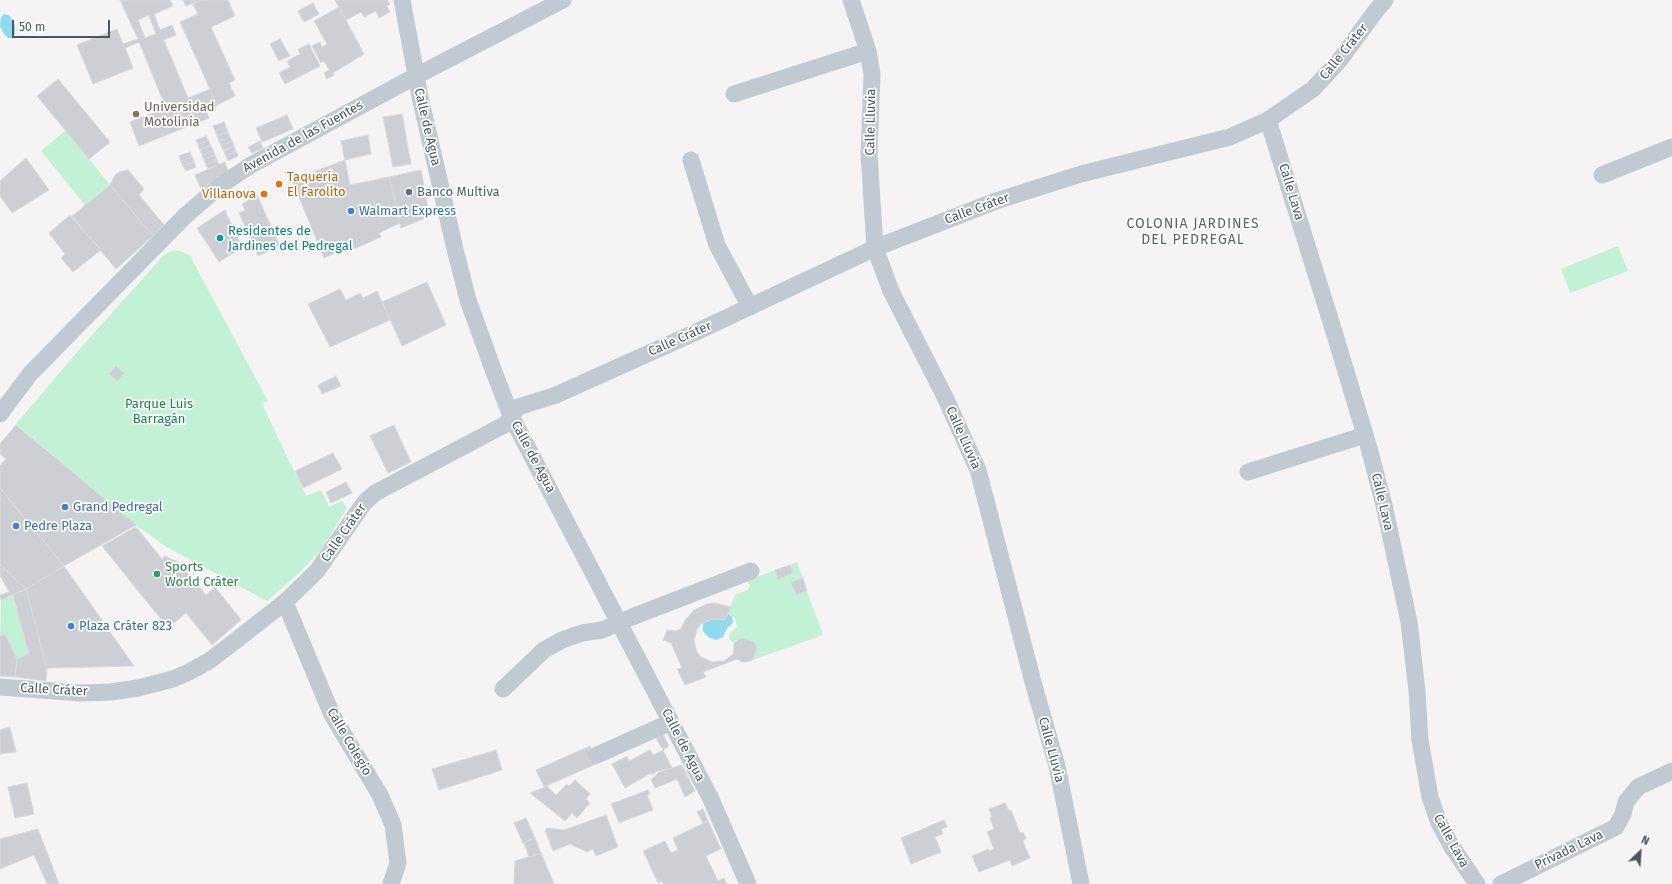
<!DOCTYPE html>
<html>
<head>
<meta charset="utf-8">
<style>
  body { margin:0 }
  #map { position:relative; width:1672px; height:884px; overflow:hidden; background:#f5f3f3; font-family:"Fira Sans",sans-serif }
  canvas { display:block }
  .north { position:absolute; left:1620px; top:832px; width:40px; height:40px; -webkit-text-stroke:3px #fff; paint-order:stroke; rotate:25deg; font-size:11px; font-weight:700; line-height:16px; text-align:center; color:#4a5661 }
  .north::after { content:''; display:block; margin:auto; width:14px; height:18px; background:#4a5661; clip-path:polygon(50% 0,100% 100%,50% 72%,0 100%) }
  .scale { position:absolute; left:12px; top:20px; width:98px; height:18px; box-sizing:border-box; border:2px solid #4a5661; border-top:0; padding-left:5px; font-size:12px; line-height:14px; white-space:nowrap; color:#4a5661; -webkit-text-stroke:3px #fff; paint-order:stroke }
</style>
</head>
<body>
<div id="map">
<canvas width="1672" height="884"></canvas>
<div class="north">N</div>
<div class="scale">50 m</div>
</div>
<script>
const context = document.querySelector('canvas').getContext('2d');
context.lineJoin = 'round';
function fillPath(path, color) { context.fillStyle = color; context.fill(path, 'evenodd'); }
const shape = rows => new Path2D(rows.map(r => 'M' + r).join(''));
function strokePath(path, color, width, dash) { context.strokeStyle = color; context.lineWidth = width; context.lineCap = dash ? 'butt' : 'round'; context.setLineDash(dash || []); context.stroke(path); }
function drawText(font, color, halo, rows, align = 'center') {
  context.font = font + ' "Fira Sans",sans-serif'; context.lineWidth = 3.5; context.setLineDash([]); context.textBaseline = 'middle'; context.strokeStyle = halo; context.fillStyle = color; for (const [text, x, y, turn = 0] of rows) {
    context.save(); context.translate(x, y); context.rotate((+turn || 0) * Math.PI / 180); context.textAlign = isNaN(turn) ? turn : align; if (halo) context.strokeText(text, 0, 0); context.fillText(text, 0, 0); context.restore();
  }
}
const green = shape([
  [66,130,110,185,85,205,41,151],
  [1618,246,1628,271,1570,293,1561,269],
  [171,251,181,251,190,256,268,401,262,404,306,496,321,490,329,507,342,501,347,508,322,549,298,574,267,601,165,546,136,525,16,424,84,344,163,256],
  [797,562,803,578,791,582,796,595,807,591,823,635,747,662,755,655,757,650,756,645,753,641,742,638,738,640,734,644,729,639,730,633,737,627,735,618,728,614,735,595,748,590,750,585,746,581,775,570,778,579,793,574,790,565],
  [13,595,29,654,17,659,5,634,0,636,1,600]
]);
const water = shape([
  [4,14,10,16,15,25,15,34,12,38,8,38,4,34,0,26,1,17],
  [728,614,732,617,733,623,727,628,723,637,716,640,708,637,703,631,703,623,712,619,725,620]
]);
const building = shape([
  [120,0,170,0,173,6,154,14,160,30,172,25,176,35,164,40,188,98,210,89,217,106,206,110,209,118,139,146,130,122,166,108,139,42,125,48,133,68,93,84,77,45,117,29,123,44,138,39,120,0],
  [149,15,156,34,145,38,138,20,149,15],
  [183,0,201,0,186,6,183,0],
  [201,0,228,0,235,16,211,27,235,80,229,83,235,96,217,105,180,22,198,14,193,4,201,0],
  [335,0,387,0,390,4,387,6,390,12,379,18,376,11,364,17,361,12,346,20,335,0],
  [313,3,319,14,304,22,298,11,313,3],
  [339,7,364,54,333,73,334,75,327,79,324,73,329,70,324,61,321,63,312,46,320,42,322,47,327,44,314,21,339,7],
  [280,39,290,56,279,61,270,44,280,39],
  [309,44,320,66,285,84,279,73,290,67,287,61,300,54,298,49,309,44],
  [58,79,110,142,89,159,37,96,58,79],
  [402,114,411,164,393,167,383,117,402,114],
  [287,115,293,129,262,142,256,128,287,115],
  [224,122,226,127,215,131,213,126,224,122],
  [226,127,228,132,217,136,215,131,226,127],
  [228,132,230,137,219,141,217,136,228,132],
  [368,135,371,154,345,160,341,141,368,135],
  [206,136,208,140,198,145,196,140,206,136],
  [230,137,232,141,221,146,219,141,230,137],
  [208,140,210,145,200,150,198,145,208,140],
  [232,141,234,146,224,151,221,146,232,141],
  [260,141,263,148,252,153,248,147,260,141],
  [210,145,213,150,202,155,200,150,210,145],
  [234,146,236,151,226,156,224,151,234,146],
  [213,150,215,155,204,160,202,155,213,150],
  [236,151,238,156,228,161,226,156,236,151],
  [190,152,192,157,181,161,179,156,190,152],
  [215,155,217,160,206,165,204,160,215,155],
  [192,157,194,162,183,166,181,161,192,157],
  [26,158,49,190,12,213,0,196,0,181,26,158],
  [217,160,219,165,208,169,206,165,217,160],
  [345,160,350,185,389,177,400,223,379,233,381,237,354,249,352,245,324,258,292,180,345,160],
  [194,162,196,167,186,171,183,166,194,162],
  [225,162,228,171,201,189,195,175,225,162],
  [128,170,144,189,139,195,164,225,153,236,110,185,115,175,119,172,128,170],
  [421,170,428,208,427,215,423,219,401,228,389,177,421,170],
  [110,185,153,236,116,269,72,216,110,185],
  [257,195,280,246,258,256,239,213,245,210,242,204,257,195],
  [225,210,242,247,219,262,197,228,225,210],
  [70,215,101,250,73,272,61,258,65,254,49,233,70,215],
  [427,282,446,325,402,346,382,302,427,282],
  [340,289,346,300,360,293,363,298,377,291,390,320,330,347,308,304,340,289],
  [116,366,124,373,117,381,109,374,116,366],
  [336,376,341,386,322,394,318,385,336,376],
  [16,425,136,525,64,566,0,488,0,466,6,459,0,454,0,444,16,425],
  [394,425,411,462,388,473,370,436,394,425],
  [333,453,342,469,303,488,295,471,333,453],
  [346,482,352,493,331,503,326,492,346,482],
  [0,488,64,566,26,589,0,564,0,488],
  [136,527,162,559,165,556,178,562,206,595,215,587,241,620,212,645,186,613,168,628,102,546,136,527],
  [0,564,26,589,1,600,0,595,9,592,0,575,0,564],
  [790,565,793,573,778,579,775,570,790,565],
  [64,566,134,666,47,668,26,589,64,566],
  [803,578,807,591,796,595,791,582,803,578],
  [26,589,47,668,46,681,15,677,17,659,29,654,13,595,26,589],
  [715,603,731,607,725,620,712,619,701,624,697,629,694,641,697,652,701,657,712,662,724,661,733,654,734,644,738,640,742,638,753,641,756,645,757,650,755,655,752,660,747,662,742,662,737,659,703,672,706,677,685,685,677,669,682,668,671,643,663,640,667,630,676,631,681,629,685,620,694,610,707,604,715,603],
  [5,634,17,659,15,677,0,676,0,636,5,634],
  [10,727,16,752,0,754,0,730,10,727],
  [663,734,669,746,663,750,656,738,663,734],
  [590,746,598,763,544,787,536,770,590,746],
  [496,750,502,770,439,790,432,769,496,750],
  [650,750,653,755,663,750,672,768,658,771,651,775,651,773,625,788,612,764,627,756,629,761,650,750],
  [682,765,695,791,685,797,677,779,655,788,651,780,659,772,682,765],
  [575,780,590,794,586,799,590,803,577,818,572,813,565,821,530,793,547,786,556,795,567,784,569,786,575,780],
  [27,783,34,814,15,818,8,787,27,783],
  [648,790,650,794,647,795,653,810,619,823,611,804,648,790],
  [1005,803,1009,811,1011,810,1020,833,1023,832,1026,839,1023,841,1030,858,1012,866,1010,860,979,872,972,856,988,849,989,851,994,849,987,832,994,829,990,818,992,817,989,809,1005,803],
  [703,809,708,821,703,823,697,812,703,809],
  [606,815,618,847,596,856,593,849,587,852,570,844,553,851,545,830,548,828,564,830,606,815],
  [526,818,535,838,523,843,514,823,526,818],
  [944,820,947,827,941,829,943,834,935,837,941,852,911,864,901,838,944,820],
  [708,821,721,849,706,856,718,881,724,878,727,884,663,884,662,881,658,883,643,851,665,841,671,853,678,850,673,838,708,821],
  [38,829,59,884,47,884,34,855,0,869,0,839,38,829],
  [535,838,541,853,529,857,524,843,535,838],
  [541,853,554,884,514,884,515,861,541,853]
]);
const minor = shape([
  [402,0,420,97,455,249,468,300,494,372,511,416,710,797,748,884],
  [851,0,868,51,872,74,869,154,875,248,891,291,945,397,978,470,1033,682,1057,766,1081,884],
  [734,94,868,51],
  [1268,120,1335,335,1369,448,1384,505,1409,622,1417,691,1420,740,1430,797,1439,823,1452,847,1477,884],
  [691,160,717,245,750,307],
  [1602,175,1672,147],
  [0,414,30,374,185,216,221,185,251,165,416,76,563,0],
  [1248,472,1365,435],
  [285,602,332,715,380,795,393,825,398,863,391,884],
  [0,687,81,693,111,692,138,688,173,679,189,672,209,661,234,642,285,602,317,571,364,503,375,493,506,424,518,407,556,395,694,333,875,248,996,201,1081,174,1230,137,1268,120,1313,89,1339,61,1375,12,1385,0],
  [503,689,544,650,562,640,582,633,602,630,632,617,751,571],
  [597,755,671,722],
  [1501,884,1616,827,1623,814,1626,802,1638,787,1672,771]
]);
const markers = [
  [136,114,4,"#8d6e63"],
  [279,184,4,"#e8710a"],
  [409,192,4,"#5c6f8a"],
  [264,194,4,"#e8710a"],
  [351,211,4,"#3f7fe0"],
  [220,238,4,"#0f9aa8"],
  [65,507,4,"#3f7fe0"],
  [16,526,4,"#3f7fe0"],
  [157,574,4,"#2e9e5b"],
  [71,626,4,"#3f7fe0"]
];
const streetNames = [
  ["Calle Cráter",1344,52,-51],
  ["Calle Lluvia",871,122,-89],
  ["Calle de Agua",427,127,77],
  ["Avenida de las Fuentes",303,137,-29],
  ["Calle Lava",1291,192,73],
  ["Calle Cráter",977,209,-20],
  ["Calle Cráter",680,339,-24],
  ["Calle Lluvia",963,438,66],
  ["Calle de Agua",533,457,62],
  ["Calle Lava",1382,502,77],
  ["Calle Cráter",344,533,-55],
  ["Calle Cráter",54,690,3],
  ["Calle Colegio",349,742,60],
  ["Calle de Agua",683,745,63],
  ["Calle Lluvia",1051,750,75],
  ["Calle Lava",1451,841,61],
  ["Privada Lava",1569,850,-26]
];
const educationNames = [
  ["Universidad",144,107],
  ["Motolinía",144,122]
];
const foodNames = [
  ["Taquería",287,177],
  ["El Farolito",287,192],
  ["Villanova",256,194,"right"]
];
const serviceNames = [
  ["Banco Multiva",417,192]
];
const shopNames = [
  ["Walmart Express",359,211],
  ["Grand Pedregal",73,507],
  ["Pedre Plaza",24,526],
  ["Plaza Cráter 823",79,626]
];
const cultureNames = [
  ["Residentes de",228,231],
  ["Jardines del Pedregal",228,246]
];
const parkNames = [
  ["Parque Luis",159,404],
  ["Barragán",159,419]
];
const leisureNames = [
  ["Sports",165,567],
  ["World Cráter",165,582]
];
const neighbourhoodNames = [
  ["COLONIA JARDINES",1193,224],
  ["DEL PEDREGAL",1193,240]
];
fillPath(green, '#c3f1d5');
fillPath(water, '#90daee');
fillPath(building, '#cdcfd5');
strokePath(building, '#d7d9de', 1);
strokePath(minor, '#c1cad2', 17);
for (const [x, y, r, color] of markers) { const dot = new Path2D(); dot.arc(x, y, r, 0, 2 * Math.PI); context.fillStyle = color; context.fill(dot); strokePath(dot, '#fff', 1.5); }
drawText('13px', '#4a5661', '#fff', streetNames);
drawText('13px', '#785e54', '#fff', educationNames, 'left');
drawText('13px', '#c56008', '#fff', foodNames, 'left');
drawText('13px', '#4e5e75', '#fff', serviceNames, 'left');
drawText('13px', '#366cbe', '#fff', shopNames, 'left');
drawText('13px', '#0d838f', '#fff', cultureNames, 'left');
drawText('13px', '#17864f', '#fff', parkNames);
drawText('13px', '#27864d', '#fff', leisureNames, 'left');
context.letterSpacing = '1px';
drawText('14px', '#5f6368', '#fff', neighbourhoodNames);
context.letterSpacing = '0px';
</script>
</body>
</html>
